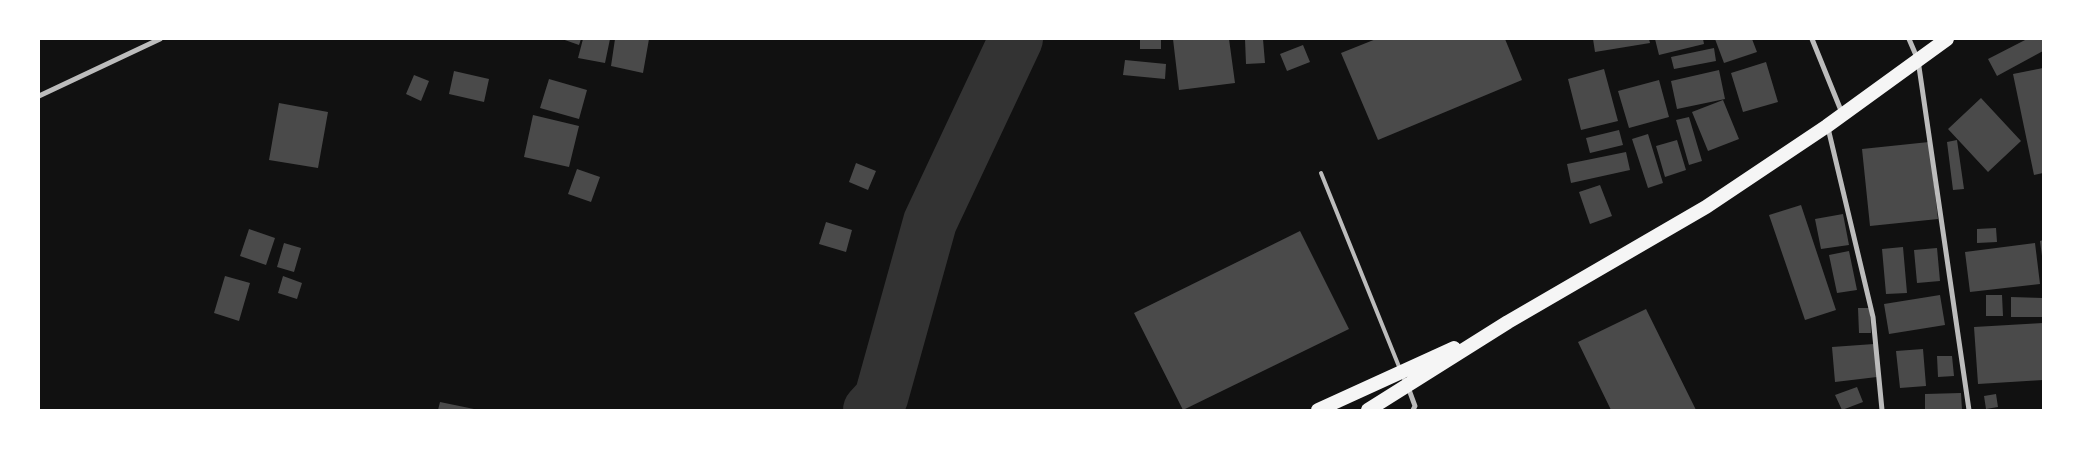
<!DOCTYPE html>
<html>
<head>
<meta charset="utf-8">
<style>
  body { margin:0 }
  #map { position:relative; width:2082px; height:449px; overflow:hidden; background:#111; font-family:"Work Sans",sans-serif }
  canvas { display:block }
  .frame { position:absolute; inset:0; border:40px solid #fff; pointer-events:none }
</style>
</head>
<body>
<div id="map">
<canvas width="2082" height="449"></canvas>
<div class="frame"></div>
</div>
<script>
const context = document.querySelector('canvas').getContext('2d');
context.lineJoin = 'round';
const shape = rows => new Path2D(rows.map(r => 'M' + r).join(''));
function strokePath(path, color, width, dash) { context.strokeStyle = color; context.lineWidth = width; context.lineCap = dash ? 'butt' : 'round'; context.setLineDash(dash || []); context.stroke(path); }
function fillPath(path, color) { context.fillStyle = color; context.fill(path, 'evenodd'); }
const river = shape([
  [870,410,881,398,930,222,1016,39]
]);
const building = shape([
  [562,39,581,39,579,45],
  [583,39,610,39,605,63,578,58],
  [615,39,649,39,643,73,611,66],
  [1140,39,1161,39,1161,49,1140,49],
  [1173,39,1229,39,1235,83,1179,90],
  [1245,39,1263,39,1265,63,1246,64],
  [1376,39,1505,39,1522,80,1378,140,1341,53],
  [1593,39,1649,39,1650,43,1595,52],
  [1655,39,1703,39,1704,44,1659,55],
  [1715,39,1752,39,1757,52,1724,63],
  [2027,39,2043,39,2043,51,1997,76,1988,59],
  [1303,45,1310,62,1287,71,1280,54],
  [1714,48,1716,61,1674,69,1671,57],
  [1125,60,1166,64,1165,79,1123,75],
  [1766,62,1778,102,1743,112,1731,73],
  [2043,68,2043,173,2034,175,2013,74],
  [1604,69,1618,121,1581,130,1568,79],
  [1719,70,1725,99,1677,109,1671,81],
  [454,71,489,79,484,102,449,94],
  [414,75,429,81,421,101,406,94],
  [549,79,587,90,579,119,540,108],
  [1659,80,1669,117,1629,128,1618,91],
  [1981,98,2021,141,1988,172,1948,129],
  [1723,100,1739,139,1708,151,1692,112],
  [279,103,328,112,318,168,269,160],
  [533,115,579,126,569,167,524,157],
  [1689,117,1702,161,1689,165,1676,120],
  [1619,130,1623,145,1590,153,1586,138],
  [1648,134,1663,183,1648,188,1632,139],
  [1677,140,1686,170,1665,177,1656,146],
  [1957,140,1964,189,1953,190,1947,142],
  [1929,142,1938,219,1870,226,1862,149],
  [1626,152,1630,170,1571,183,1567,164],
  [856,163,876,171,868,190,849,182],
  [577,169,600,177,591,202,568,194],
  [1600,185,1612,216,1590,224,1579,192],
  [1801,205,1836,310,1805,320,1769,215],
  [1843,214,1849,245,1821,249,1815,219],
  [826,222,852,230,846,252,819,244],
  [1996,228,1997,242,1977,243,1977,229],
  [249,229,275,238,266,265,240,256],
  [1300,231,1349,329,1183,410,1134,313],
  [2043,240,2043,256,2042,256,2040,241],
  [284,243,301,248,294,272,277,267],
  [2035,243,2040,284,1970,292,1965,252],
  [1903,247,1907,293,1886,294,1882,249],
  [1937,248,1940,281,1917,283,1914,250],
  [1849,251,1857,290,1837,293,1829,255],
  [225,276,250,283,239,321,214,313],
  [283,276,302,283,297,299,278,293],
  [1940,295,1945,325,1889,334,1884,304],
  [1986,295,2002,295,2003,316,1986,316],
  [2011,297,2043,298,2043,317,2011,317],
  [1858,308,1870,308,1871,333,1859,333],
  [1646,309,1696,410,1611,410,1578,342],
  [2043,323,2043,380,1978,384,1974,327],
  [1874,344,1877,377,1835,382,1832,347],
  [1923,349,1926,386,1900,388,1896,351],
  [1937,356,1952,356,1954,376,1938,377],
  [1857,387,1863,402,1842,410,1835,395],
  [1961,393,1962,410,1925,410,1925,394],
  [1996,394,1998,407,1986,409,1984,396],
  [440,402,474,409,474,410,438,410]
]);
const service = shape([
  [1321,173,1406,384]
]);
const minor = shape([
  [1812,39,1842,113],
  [1909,39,1918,60,1969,410],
  [39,96,160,39],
  [1828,128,1873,317,1882,410],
  [1408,387,1415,406,1413,410]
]);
const trunk = shape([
  [1318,410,1454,348],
  [1368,410,1508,322,1706,207,1827,126,1947,39]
]);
strokePath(river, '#333', 54);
fillPath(building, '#4a4a4a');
strokePath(service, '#bcbcbc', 4);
strokePath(minor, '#bcbcbc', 5);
strokePath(trunk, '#f5f5f5', 14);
</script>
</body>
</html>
